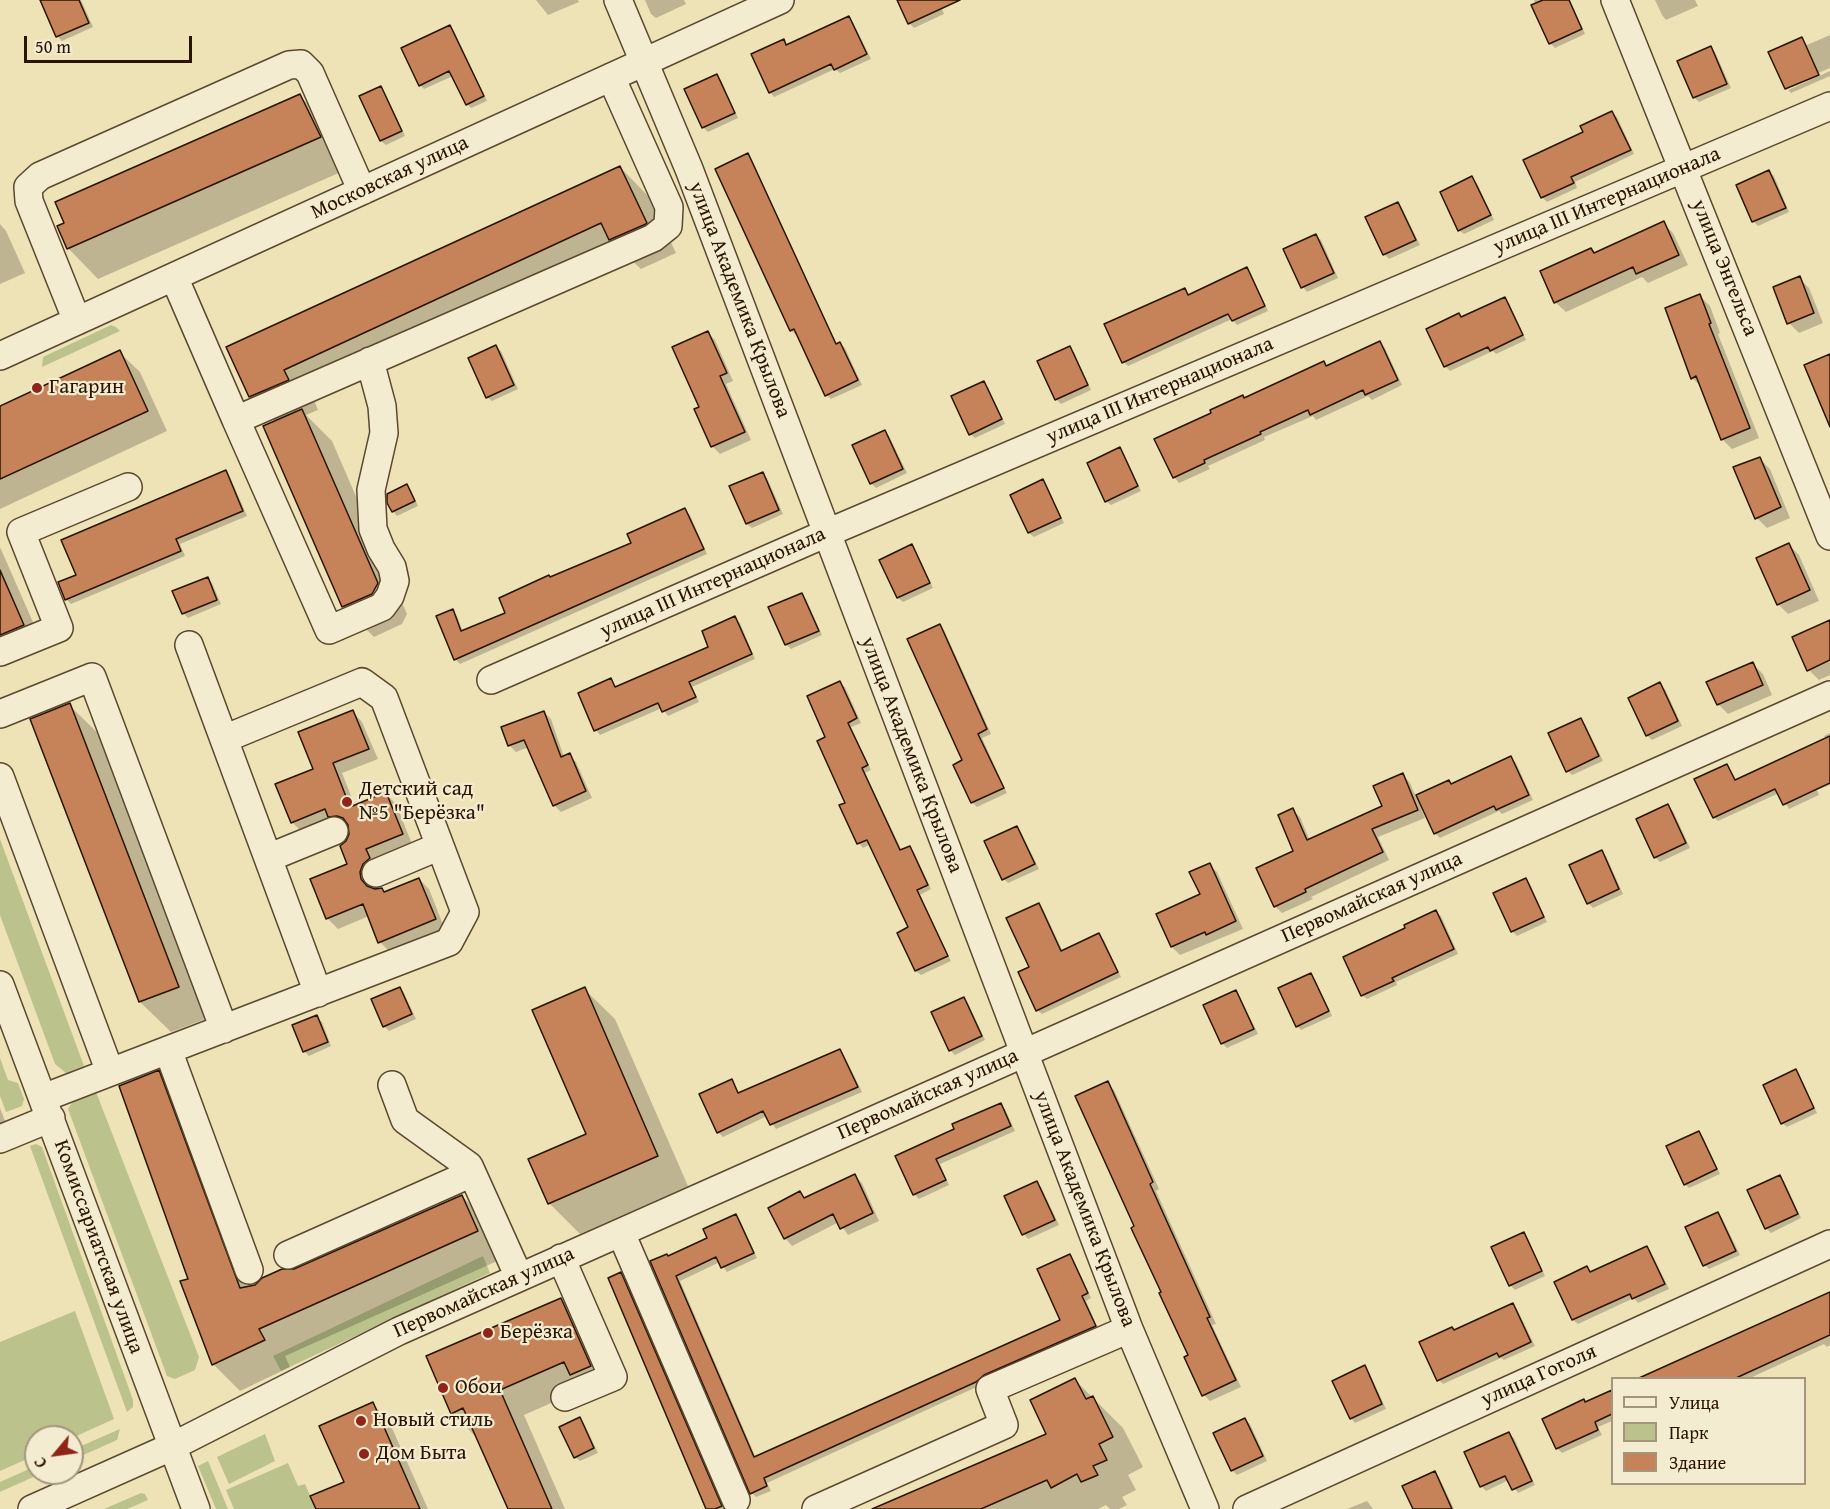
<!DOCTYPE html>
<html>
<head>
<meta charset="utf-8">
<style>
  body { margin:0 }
  #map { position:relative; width:1830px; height:1509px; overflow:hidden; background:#eee2b7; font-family:"Gentium Book Plus",serif }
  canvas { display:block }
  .legend { position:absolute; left:1611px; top:1377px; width:195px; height:108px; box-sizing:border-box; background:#f4ecd0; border:2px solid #a3967d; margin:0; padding:8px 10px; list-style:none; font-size:18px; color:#291400 }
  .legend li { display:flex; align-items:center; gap:12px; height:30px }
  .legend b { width:30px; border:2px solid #a3967d }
  .north { position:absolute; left:24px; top:1425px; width:60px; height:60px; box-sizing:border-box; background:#f4ecd0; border:2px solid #a3967d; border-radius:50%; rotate:241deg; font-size:16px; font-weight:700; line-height:24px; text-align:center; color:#291400 }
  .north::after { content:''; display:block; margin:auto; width:21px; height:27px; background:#8f2418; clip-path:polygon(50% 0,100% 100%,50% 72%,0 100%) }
  .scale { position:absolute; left:24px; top:36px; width:168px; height:27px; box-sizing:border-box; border:3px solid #291400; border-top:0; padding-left:8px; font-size:18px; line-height:21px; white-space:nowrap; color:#291400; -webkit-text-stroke:4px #f4ecd0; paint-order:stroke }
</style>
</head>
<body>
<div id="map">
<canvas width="1830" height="1509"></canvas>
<ul class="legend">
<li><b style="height:8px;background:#f4ecd0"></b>Улица</li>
<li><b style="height:16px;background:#bcc28c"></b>Парк</li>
<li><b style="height:16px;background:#c68259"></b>Здание</li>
</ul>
<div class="north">С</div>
<div class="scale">50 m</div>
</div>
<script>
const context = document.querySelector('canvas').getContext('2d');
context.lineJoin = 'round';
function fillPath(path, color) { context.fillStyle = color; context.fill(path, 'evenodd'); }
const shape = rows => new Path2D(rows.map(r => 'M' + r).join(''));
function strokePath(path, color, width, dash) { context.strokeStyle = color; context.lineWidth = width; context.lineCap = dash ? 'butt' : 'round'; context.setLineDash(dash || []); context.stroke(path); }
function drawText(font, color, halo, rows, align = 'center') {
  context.font = font + ' "Gentium Book Plus",serif'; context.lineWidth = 4.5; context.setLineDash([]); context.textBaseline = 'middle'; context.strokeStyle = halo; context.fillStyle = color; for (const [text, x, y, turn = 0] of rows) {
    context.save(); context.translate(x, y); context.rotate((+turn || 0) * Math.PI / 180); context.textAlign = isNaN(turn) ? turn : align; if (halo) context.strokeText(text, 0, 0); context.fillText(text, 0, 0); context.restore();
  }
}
const green = shape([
  [111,325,116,327,120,331,42,367,43,357],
  [0,839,84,1066,66,1073,55,1064,0,915],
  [0,1058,8,1080,18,1083,24,1099,22,1106,6,1112,0,1096],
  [96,1092,199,1357,195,1370,175,1379,167,1376,68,1109,73,1101],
  [36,1144,42,1147,133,1400,133,1407,127,1412,30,1146],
  [483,1256,490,1273,281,1371,273,1356],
  [75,1311,114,1419,72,1438,36,1437,36,1455,0,1471,0,1342],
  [120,1429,117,1440,72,1460,72,1450],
  [265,1434,275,1461,229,1484,217,1457],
  [208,1461,228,1509,216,1509,198,1466],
  [288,1463,298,1486,305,1484,316,1509,234,1509,226,1490],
  [36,1466,36,1473,42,1473,0,1492,0,1482],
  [141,1493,145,1494,148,1500,127,1509,104,1509]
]);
const shadow = shape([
  [41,0,81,0,93,27,62,41,57,36],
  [536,0,578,0,579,2,548,15],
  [645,0,684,0,686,4,656,18,651,14],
  [898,0,938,0,944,14,914,28,909,23],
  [1534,0,1570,0,1585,34,1555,48,1550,43],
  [1655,0,1695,0,1698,6,1666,20,1662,15],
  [849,17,853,22,871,59,840,73,835,69,774,97,770,92,783,41,788,45],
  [450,26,454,31,487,101,471,108,467,104,453,76,424,89,420,85],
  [1830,35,1830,68,1786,87,1802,39,1807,45],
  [1710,48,1715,52,1731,88,1699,102,1695,98,1679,62],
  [1830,71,1830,76,1791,93,1788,90],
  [716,76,721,80,738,118,708,132,703,127],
  [381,88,385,93,405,136,386,145,381,141],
  [300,96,330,126,350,168,98,279,68,248],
  [1612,113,1617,117,1634,154,1575,182,1577,188,1547,202,1542,197,1585,133],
  [748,155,752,160,837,345,840,343,845,348,862,385,831,399,827,395,798,334,796,335,791,330],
  [620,167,650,198,676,253,641,269,627,256,314,400,318,410,306,415,332,441,407,614,402,624,374,637,343,606,276,422,250,396,228,348],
  [1769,172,1774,176,1789,212,1758,226,1753,221,1738,185],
  [1472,178,1477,183,1494,220,1464,234,1459,230],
  [1398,203,1402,208,1420,245,1389,259,1385,255,1367,217],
  [1663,223,1673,233,1688,265,1648,283,1642,277,1566,312,1555,302,1591,249,1595,254],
  [0,224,6,231,25,273,0,284],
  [1316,236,1321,240,1338,278,1307,292,1303,287],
  [1246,269,1251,274,1268,311,1237,325,1232,319,1128,366,1124,362,1184,289,1190,295],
  [1799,278,1809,288,1823,323,1799,333,1789,323],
  [1700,296,1710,306,1720,333,1718,334,1759,438,1732,449,1722,439,1702,387,1692,378],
  [1504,298,1509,303,1526,340,1496,354,1493,351,1450,371,1445,366,1428,329,1462,318],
  [708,333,715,340,733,381,726,384,751,440,720,454,712,446,701,408],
  [1380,343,1385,348,1402,385,1372,400,1368,396,1316,420,1313,416,1264,437,1265,440,1208,466,1210,469,1179,483,1174,477,1324,363,1328,367],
  [496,347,501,351,518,389,492,401,487,397],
  [1069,348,1074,352,1091,390,1061,404,1056,399],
  [119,352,140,372,167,431,0,509,0,407],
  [983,382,988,387,1005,424,975,438,970,434],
  [885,432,889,436,907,473,876,488,871,483],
  [1119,449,1124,454,1141,491,1111,505,1106,501],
  [1760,459,1770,469,1790,518,1767,528,1757,518],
  [226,472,230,477,247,516,180,544,185,556,71,604,66,599],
  [762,474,767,478,783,514,752,528,747,524,731,487],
  [1042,481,1047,486,1064,523,1034,537,1029,533,1012,496],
  [407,486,411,490,418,506,397,516,393,511],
  [685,510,690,515,707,554,460,664,455,659,452,611,457,616,463,632,507,614,551,579,633,543],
  [1789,545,1799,555,1819,601,1788,614,1778,604],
  [912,546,916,551,933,588,903,602,898,598,881,560],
  [0,547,43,645,0,656],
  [207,578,212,583,221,604,188,618,183,613],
  [802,594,806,599,822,635,791,649,786,644],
  [735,618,740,623,755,659,692,687,699,702,668,716,662,708,600,735,596,730,611,680,617,688,710,647],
  [940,625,944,630,991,734,982,738,1007,793,977,807,972,802],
  [1830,628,1830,675,1819,680,1809,670],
  [1753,664,1763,674,1772,695,1728,714,1718,704],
  [840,683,845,687,861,723,851,727,871,770,865,773,902,851,909,848,914,852,931,889,920,895,951,961,921,975,916,971,899,933,910,928,871,844,863,848,859,843,827,738],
  [1660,684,1665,689,1682,726,1652,740,1647,735],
  [69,705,100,735,208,1018,171,1032,140,1002,32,720],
  [352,711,362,722,378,759,342,773,355,806,386,794,396,804,412,844,370,882,371,889,381,889,385,893,419,879,429,889,445,930,390,952,380,942,369,916,338,929,327,918,312,880,349,865,348,841,350,826,347,825,302,832,292,822,315,770],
  [544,712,551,719,564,757,569,755,576,762,592,798,561,812,554,805,529,747,516,752,509,745],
  [1581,720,1585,724,1603,761,1572,775,1568,771],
  [1830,733,1830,785,1817,790,1819,795,1789,809,1779,793,1718,821,1714,817,1727,765,1737,781,1826,740,1824,736],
  [1511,758,1516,763,1533,800,1502,814,1499,811,1440,838,1435,833,1423,807,1421,808,1425,818,1378,837,1389,860,1311,897,1313,899,1282,913,1275,906,1295,851,1292,810,1300,817,1310,841,1383,807,1403,775,1410,783,1416,797,1449,782,1452,785],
  [1668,806,1673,811,1690,848,1660,862,1655,857],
  [1017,827,1021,832,1039,869,1008,883,1004,879],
  [1601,852,1606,856,1623,894,1593,908,1588,903],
  [1209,865,1217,872,1243,929,1180,955,1172,947,1202,895],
  [1526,880,1530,884,1547,922,1517,936,1512,931],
  [1038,905,1043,909,1063,952,1099,935,1104,940,1121,977,1042,1014,1037,1010,1031,968],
  [1436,912,1441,916,1458,954,1396,982,1397,985,1367,999,1362,995,1407,929],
  [1310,975,1315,979,1332,1016,1301,1030,1297,1026],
  [400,988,404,993,416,1019,389,1031,384,1026],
  [584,989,615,1019,688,1186,580,1234,549,1203,588,1135],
  [1236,992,1240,997,1258,1034,1227,1048,1222,1043,1205,1006],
  [964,999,968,1003,985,1040,955,1055,950,1050],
  [317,1017,322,1022,331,1046,309,1056,304,1051],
  [840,1050,844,1055,862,1092,776,1129,767,1116,723,1137,718,1132,731,1081,740,1094],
  [1795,1071,1800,1076,1817,1113,1787,1127,1782,1123],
  [158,1072,185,1099,255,1286,295,1271,462,1196,488,1223,504,1258,285,1356,290,1367,240,1391,213,1364,190,1280],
  [1107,1083,1114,1090,1159,1189,1156,1191,1216,1324,1212,1325,1241,1387,1210,1401,1204,1395,1136,1227],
  [1000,1104,1005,1109,1015,1131,940,1164,949,1185,919,1199,914,1194,897,1157,956,1130],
  [0,1108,7,1126,0,1129],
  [1698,1132,1703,1137,1720,1174,1689,1188,1685,1184],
  [855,1176,862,1183,879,1221,848,1235,839,1222,792,1246,785,1238,770,1208,800,1193,806,1199],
  [1779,1177,1784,1181,1801,1218,1771,1233,1766,1228],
  [1037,1183,1041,1187,1059,1225,1028,1239,1024,1234],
  [1718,1214,1722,1218,1740,1255,1709,1269,1705,1265],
  [735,1216,740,1220,757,1258,727,1272,720,1262,680,1281,756,1458,1062,1321,1069,1256,1074,1261,1091,1298,1086,1301,1099,1331,767,1483,771,1491,756,1497,752,1493,668,1258,709,1239],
  [1524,1234,1528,1239,1545,1276,1515,1290,1510,1285],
  [1647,1247,1651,1252,1669,1289,1638,1303,1634,1298,1578,1324,1573,1320,1556,1282,1587,1268,1592,1273],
  [621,1274,625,1279,724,1509,707,1509],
  [1830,1293,1830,1345,1827,1347,1824,1344,1750,1378,1641,1378],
  [561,1299,586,1324,615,1391,596,1399,585,1388,524,1415,565,1509,509,1509,477,1438,452,1413],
  [1513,1305,1517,1309,1535,1346,1504,1360,1501,1358,1443,1384,1439,1380],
  [1364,1367,1369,1372,1386,1409,1355,1423,1351,1418],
  [1075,1380,1123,1428,1143,1467,1128,1475,1136,1490,1122,1497,1127,1505,1119,1509,1110,1509,1106,1505,1098,1509,876,1509,1048,1434],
  [1612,1391,1612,1421,1598,1427,1602,1435,1562,1453,1558,1449,1544,1419],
  [372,1404,388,1419,428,1509,317,1509,346,1482],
  [579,1419,584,1423,598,1453,580,1461,575,1457],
  [1245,1419,1250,1424,1267,1461,1237,1475,1232,1470],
  [1509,1434,1514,1438,1535,1485,1518,1493,1509,1480,1486,1491,1481,1486],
  [1434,1472,1439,1477,1454,1509,1414,1509],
  [1367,1501,1373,1509,1347,1509]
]);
const building = shape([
  [40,0,79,0,89,23,56,37,40,0],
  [897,0,960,0,908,24,897,0],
  [1543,0,1569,0,1582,29,1549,44,1531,5,1543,0],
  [849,16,867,54,834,70,831,64,769,93,751,54,784,39,786,45,849,16],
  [450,25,484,96,466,105,449,71,419,86,401,48,450,25],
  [1802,37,1819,75,1785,89,1768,52,1802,37],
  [1711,46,1727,84,1693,98,1677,61,1711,46],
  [717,74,735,113,702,128,684,89,717,74],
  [381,86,402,131,380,141,359,96,381,86],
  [300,94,321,137,67,249,57,226,64,223,55,202,300,94],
  [1612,111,1631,150,1571,177,1574,183,1541,198,1523,160,1583,132,1580,126,1612,111],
  [748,153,836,344,840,342,858,380,825,396,794,329,790,331,715,169,748,153],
  [620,166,647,223,646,224,609,240,601,223,284,370,289,380,249,397,226,347,620,166],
  [1769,170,1786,208,1752,222,1736,185,1769,170],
  [1472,176,1491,215,1458,231,1440,192,1472,176],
  [1398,202,1416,240,1383,255,1365,217,1398,202],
  [1664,221,1679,255,1636,274,1633,267,1554,303,1540,271,1591,248,1594,253,1664,221],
  [1316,234,1334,273,1301,288,1283,249,1316,234],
  [1247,267,1265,306,1232,321,1228,314,1122,363,1104,324,1185,288,1188,295,1247,267],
  [1800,276,1814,313,1787,324,1773,287,1800,276],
  [1700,294,1711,323,1709,324,1750,428,1721,440,1696,376,1691,379,1665,308,1700,294],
  [1505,297,1523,335,1490,351,1488,347,1444,367,1426,329,1459,313,1461,317,1505,297],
  [708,331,727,373,720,376,745,432,711,447,694,409,699,407,672,347,708,331],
  [1380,341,1398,380,1365,395,1363,390,1310,415,1308,410,1260,432,1261,434,1204,460,1205,463,1173,478,1154,439,1211,413,1210,410,1243,395,1244,398,1324,361,1326,366,1380,341],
  [496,345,514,385,486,398,468,358,496,345],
  [1070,346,1088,385,1055,400,1037,361,1070,346],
  [120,350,148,411,0,479,0,406,120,350],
  [1830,354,1830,427,1804,365,1830,354],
  [984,381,1002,419,969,435,951,396,984,381],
  [302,409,378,583,372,594,342,607,263,426,302,409],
  [885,430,903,469,870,484,852,445,885,430],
  [1120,447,1138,486,1105,502,1087,463,1120,447],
  [1760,457,1781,507,1755,519,1733,467,1760,457],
  [226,470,243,511,176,539,181,551,65,600,58,582,76,575,61,540,226,470],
  [763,472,779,510,746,524,729,486,763,472],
  [1043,479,1061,518,1028,533,1010,495,1043,479],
  [407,484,415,501,392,512,387,503,387,494,407,484],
  [685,508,704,549,454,660,436,616,453,609,461,631,505,613,499,598,549,575,550,577,631,543,627,534,685,508],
  [1789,543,1810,590,1777,605,1756,558,1789,543],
  [912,544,930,583,897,598,879,560,912,544],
  [0,570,24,625,0,635,0,570],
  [208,577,217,600,182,614,172,591,208,577],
  [802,593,819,631,785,645,768,607,802,593],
  [735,616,752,654,689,682,696,697,662,712,658,703,594,731,578,693,611,678,615,687,708,647,702,631,735,616],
  [1830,620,1830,660,1807,671,1792,637,1830,620],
  [940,624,987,729,978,734,1004,788,971,803,953,765,962,760,907,639,940,624],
  [1753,662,1763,685,1717,705,1706,682,1753,662],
  [840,681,857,718,848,723,868,765,862,768,900,850,910,846,928,885,917,890,948,956,915,971,897,933,908,927,867,840,857,844,839,805,845,803,817,741,825,737,807,696,840,681],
  [1660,682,1678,721,1646,736,1628,698,1660,682],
  [70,703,179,987,139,1002,30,719,70,703],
  [353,710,369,749,333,763,350,807,386,792,403,834,366,849,370,858,363,864,360,872,361,879,367,886,375,889,382,888,384,892,419,878,436,919,378,943,363,904,326,919,310,879,347,864,340,846,346,841,349,834,348,825,343,818,337,816,328,817,325,809,291,823,275,784,313,769,298,732,353,710],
  [544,711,561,757,570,753,586,791,553,806,524,740,508,746,501,727,544,711],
  [1581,718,1599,756,1566,772,1548,733,1581,718],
  [1830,736,1830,783,1783,805,1775,789,1713,818,1694,779,1727,764,1735,780,1830,736],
  [1511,756,1529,795,1496,810,1494,806,1434,834,1416,795,1449,780,1451,784,1511,756],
  [1403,773,1418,810,1372,829,1383,852,1305,889,1306,892,1274,907,1256,868,1293,851,1278,815,1293,808,1307,840,1382,806,1373,786,1403,773],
  [1668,804,1686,843,1654,858,1636,819,1668,804],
  [1017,826,1035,864,1002,880,984,841,1017,826],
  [1602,850,1619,889,1587,904,1569,865,1602,850],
  [1210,863,1236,921,1206,935,1205,932,1171,947,1156,914,1200,894,1189,872,1210,863],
  [1526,878,1544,917,1511,932,1493,893,1526,878],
  [1039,903,1061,951,1099,933,1118,972,1036,1011,1018,972,1029,967,1006,918,1039,903],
  [1436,910,1454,949,1392,978,1394,981,1361,996,1343,957,1405,928,1404,925,1436,910],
  [1311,973,1329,1011,1296,1027,1278,988,1311,973],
  [400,987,412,1014,383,1027,371,999,400,987],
  [585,987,658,1156,548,1204,528,1159,586,1134,532,1010,585,987],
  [1236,990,1254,1029,1221,1044,1203,1005,1236,990],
  [964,997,982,1036,949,1051,931,1012,964,997],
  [317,1015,328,1042,303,1052,292,1025,317,1015],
  [840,1049,858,1087,770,1125,763,1111,717,1133,699,1094,732,1079,738,1093,840,1049],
  [1796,1069,1814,1108,1781,1124,1763,1085,1796,1069],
  [159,1070,240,1288,255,1285,262,1278,282,1269,294,1269,462,1195,478,1231,259,1329,265,1340,212,1365,180,1281,188,1279,119,1086,159,1070],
  [1108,1081,1153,1182,1150,1184,1210,1317,1207,1318,1236,1380,1202,1396,1184,1357,1188,1355,1159,1293,1161,1292,1131,1228,1134,1226,1075,1096,1108,1081],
  [1001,1103,1011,1126,936,1159,946,1180,913,1195,895,1156,954,1129,952,1124,1001,1103],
  [1699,1131,1717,1169,1684,1185,1666,1146,1699,1131],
  [855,1174,873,1213,840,1229,833,1214,784,1239,768,1208,800,1191,804,1198,855,1174],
  [1780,1175,1798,1214,1765,1229,1747,1190,1780,1175],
  [1037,1181,1055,1220,1022,1235,1004,1196,1037,1181],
  [1718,1212,1736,1251,1703,1266,1685,1227,1718,1212],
  [736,1214,754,1253,721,1268,716,1257,676,1276,754,1457,1060,1320,1037,1269,1070,1254,1088,1293,1082,1296,1096,1326,984,1375,976,1382,764,1478,767,1486,750,1494,650,1261,667,1254,668,1256,707,1238,703,1229,736,1214],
  [1524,1232,1542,1271,1509,1286,1491,1247,1524,1232],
  [1647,1246,1665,1284,1632,1299,1630,1294,1572,1320,1554,1282,1587,1266,1590,1272,1647,1246],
  [621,1272,722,1506,715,1509,706,1509,608,1278,621,1272],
  [1830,1292,1830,1335,1736,1378,1639,1378,1830,1292],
  [561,1298,591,1366,570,1375,564,1362,500,1390,552,1509,508,1509,463,1408,451,1414,426,1356,561,1298],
  [1513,1303,1531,1342,1499,1357,1497,1353,1437,1381,1419,1342,1452,1327,1454,1330,1513,1303],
  [1365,1365,1382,1404,1350,1419,1332,1381,1365,1365],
  [1075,1378,1086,1399,1093,1396,1113,1437,1099,1444,1107,1460,1093,1466,1098,1475,1081,1482,1077,1474,1051,1488,1047,1480,981,1509,872,1509,1046,1434,1030,1400,1075,1378],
  [1612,1390,1612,1414,1595,1422,1598,1430,1556,1449,1542,1419,1584,1399,1585,1402,1612,1390],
  [373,1402,420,1509,316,1509,310,1496,344,1482,319,1426,373,1402],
  [580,1417,594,1448,574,1458,559,1427,580,1417],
  [1245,1418,1263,1456,1231,1471,1213,1433,1245,1418],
  [1509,1432,1532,1481,1512,1490,1505,1476,1480,1487,1464,1452,1509,1432],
  [1435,1471,1452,1509,1413,1509,1402,1486,1435,1471]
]);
const minor = shape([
  [618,0,689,169,1129,1329,1205,1509],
  [1615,0,1830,536],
  [174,277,236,420,653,238,668,226,669,207,611,77],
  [77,321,29,201,28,187,40,176,289,65,301,64,310,73,362,191],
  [0,356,780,0],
  [236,420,329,630,382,607,390,596,395,581,392,567,381,549,373,529,371,490,384,433,382,406,370,361],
  [189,645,318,993],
  [0,652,59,628,21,532,128,487],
  [491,680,827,533,1830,106],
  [0,714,92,677,224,1029],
  [0,777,110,1072],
  [268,858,334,831],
  [376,873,440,846],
  [0,985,196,1509],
  [168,1050,249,1270],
  [392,1085,405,1120,469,1166,519,1277],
  [43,1098,449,942,465,912,384,698,362,682,224,739],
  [0,1139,51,1118],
  [621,1233,736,1500],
  [288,1255,472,1173],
  [561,1258,613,1377,565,1397],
  [32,1509,171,1447,399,1331,1830,695],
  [816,1509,1004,1425,990,1389,1129,1329],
  [1247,1509,1830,1244]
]);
const markers = [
  [37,388,6,"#8f2418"],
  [347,802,6,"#8f2418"],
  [488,1333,6,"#8f2418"],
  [443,1388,6,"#8f2418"],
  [361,1421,6,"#8f2418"],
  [364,1454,6,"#8f2418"]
];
const streetNames = [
  ["Московская улица",390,178,-25],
  ["улица III Интернационала",1607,201,-23],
  ["улица Энгельса",1724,268,68],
  ["улица Академика Крылова",739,300,69],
  ["улица III Интернационала",1160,391,-23],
  ["улица III Интернационала",713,583,-24],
  ["улица Академика Крылова",911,755,69],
  ["Первомайская улица",1372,898,-24],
  ["Первомайская улица",928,1095,-24],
  ["улица Академика Крылова",1084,1209,69],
  ["Комиссариатская улица",98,1247,70],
  ["Первомайская улица",484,1293,-24],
  ["улица Гоголя",1539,1376,-24]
];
const poiNames = [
  ["Гагарин",49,388],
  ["Детский сад",359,790],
  ["№5 \"Берёзка\"",359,814],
  ["Берёзка",500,1333],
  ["Обои",455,1388],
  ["Новый стиль",373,1421],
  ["Дом Быта",376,1454]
];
fillPath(green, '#bcc28c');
fillPath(shadow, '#0003');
fillPath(building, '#c68259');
strokePath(building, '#291400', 1.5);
strokePath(minor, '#5a482e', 30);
strokePath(minor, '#f4ecd0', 27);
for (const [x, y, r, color] of markers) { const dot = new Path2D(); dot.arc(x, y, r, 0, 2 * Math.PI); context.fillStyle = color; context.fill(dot); strokePath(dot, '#f4ecd0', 2); }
drawText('21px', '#291400', '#f4ecd0', streetNames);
drawText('21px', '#291400', '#f4ecd0', poiNames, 'left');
</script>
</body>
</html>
